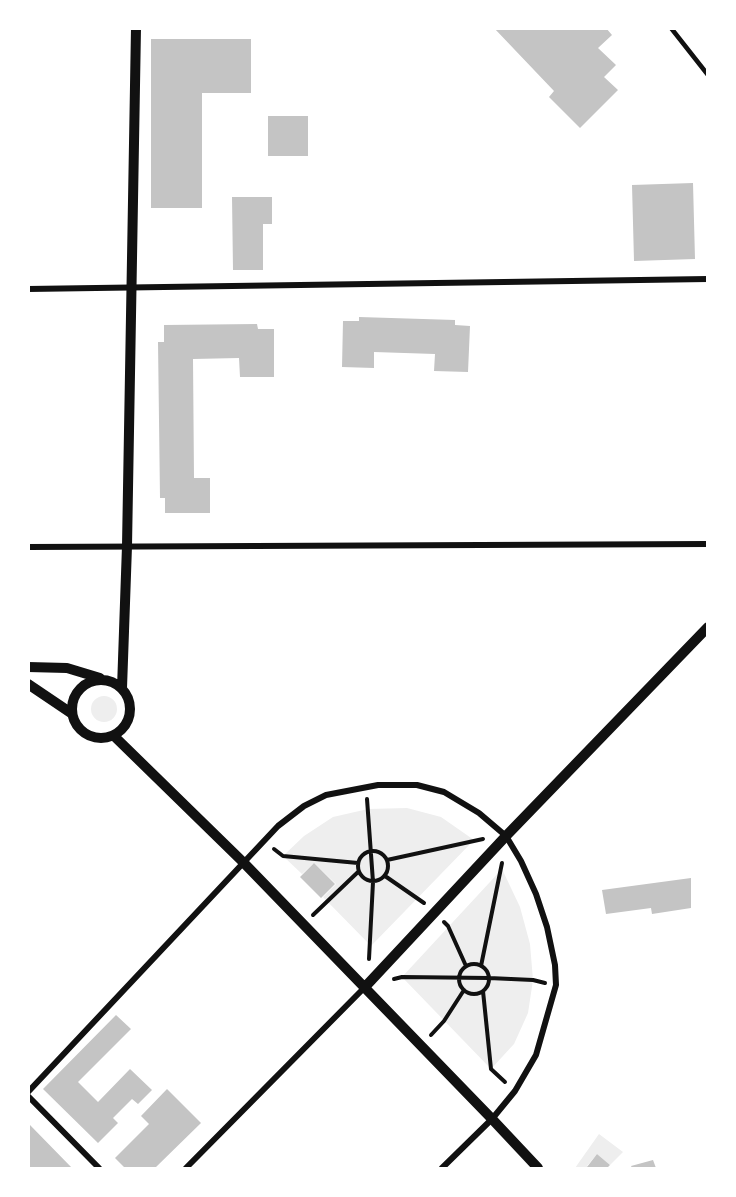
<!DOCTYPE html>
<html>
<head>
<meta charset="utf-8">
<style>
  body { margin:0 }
  #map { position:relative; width:736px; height:1197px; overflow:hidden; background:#fff; font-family:"Alegreya Sans",sans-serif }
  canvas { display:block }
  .frame { position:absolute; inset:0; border:30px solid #fff; pointer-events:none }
</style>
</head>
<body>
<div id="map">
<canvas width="736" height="1197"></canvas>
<div class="frame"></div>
</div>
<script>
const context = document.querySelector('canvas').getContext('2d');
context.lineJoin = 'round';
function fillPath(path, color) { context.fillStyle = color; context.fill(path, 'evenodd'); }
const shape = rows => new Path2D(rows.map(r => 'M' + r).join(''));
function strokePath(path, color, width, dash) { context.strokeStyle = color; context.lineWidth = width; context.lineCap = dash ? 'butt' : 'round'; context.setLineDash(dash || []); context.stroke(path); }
const green = shape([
  '91 709a13 13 0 1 1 26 0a13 13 0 1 1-26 0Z',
  [407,808,441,817,474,840,371,946,323,897,336,884,314,863,302,874,283,856,304,836,333,817,368,809],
  [502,869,520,907,530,944,533,980,528,1013,514,1044,491,1069,402,977],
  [599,1134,623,1152,610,1165,597,1154,587,1166,589,1168,575,1168]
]);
const building = shape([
  [494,28,606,28,612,35,598,48,616,65,604,77,618,90,580,128,549,97,554,91],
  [151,39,251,39,251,93,202,93,202,208,151,208],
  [268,116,308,116,308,156,268,156],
  [693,183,695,259,634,261,632,185],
  [232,197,272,197,272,224,263,224,263,270,233,270],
  [359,317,455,320,455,325,470,326,468,372,434,371,435,354,374,352,374,368,342,367,343,321,359,321],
  [257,324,258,329,274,329,274,377,240,377,239,358,193,359,194,478,210,478,210,513,165,513,165,498,160,498,158,342,164,342,164,325],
  [314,863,335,884,321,898,300,877],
  [691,878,691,908,652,914,651,908,606,914,602,890],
  [116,1015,131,1029,78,1082,98,1102,130,1069,152,1090,138,1104,132,1099,113,1118,118,1123,98,1143,43,1089],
  [167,1089,201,1123,155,1168,125,1168,115,1158,149,1124,141,1116],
  [30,1125,72,1168,28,1168],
  [597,1154,610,1165,607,1168,589,1168,587,1167],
  [653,1160,656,1168,632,1168,631,1166]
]);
const path = shape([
  [367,799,373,882,369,959],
  [274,849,283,856,358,863],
  '358 866a15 15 0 1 1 30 0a15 15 0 1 1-30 0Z',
  [387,860,483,839],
  [385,876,424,903],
  [313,915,358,872],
  [444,922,448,926,466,966],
  '459 979a15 15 0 1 1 30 0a15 15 0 1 1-30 0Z',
  [481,966,502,863],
  [394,979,402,977,489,978,533,980,545,983],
  [483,991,491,1069,505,1082],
  [431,1035,444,1021,464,990]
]);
const service = shape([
  [671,28,708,75]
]);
const minor = shape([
  [28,289,708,279],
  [28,547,708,544],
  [28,1092,278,826,304,806,326,795,378,785,417,785,444,792,479,813,506,836,521,861,536,894,547,927,555,965,556,985,536,1055,515,1091,492,1119,442,1168],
  [28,1096,99,1168],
  [186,1168,365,987]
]);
const tertiary = shape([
  [28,667,67,668,100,678],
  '72 709a29 29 0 1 1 58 0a29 29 0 1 1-58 0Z',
  [28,684,71,713],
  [122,688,127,546,136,28],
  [114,736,243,862,492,1119,538,1168],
  [365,987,506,836,708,627]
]);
fillPath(green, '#eee');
fillPath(building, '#c4c4c4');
strokePath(path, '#111', 4);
strokePath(service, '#111', 4.5);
strokePath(minor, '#111', 6);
strokePath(tertiary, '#111', 10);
</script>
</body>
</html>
